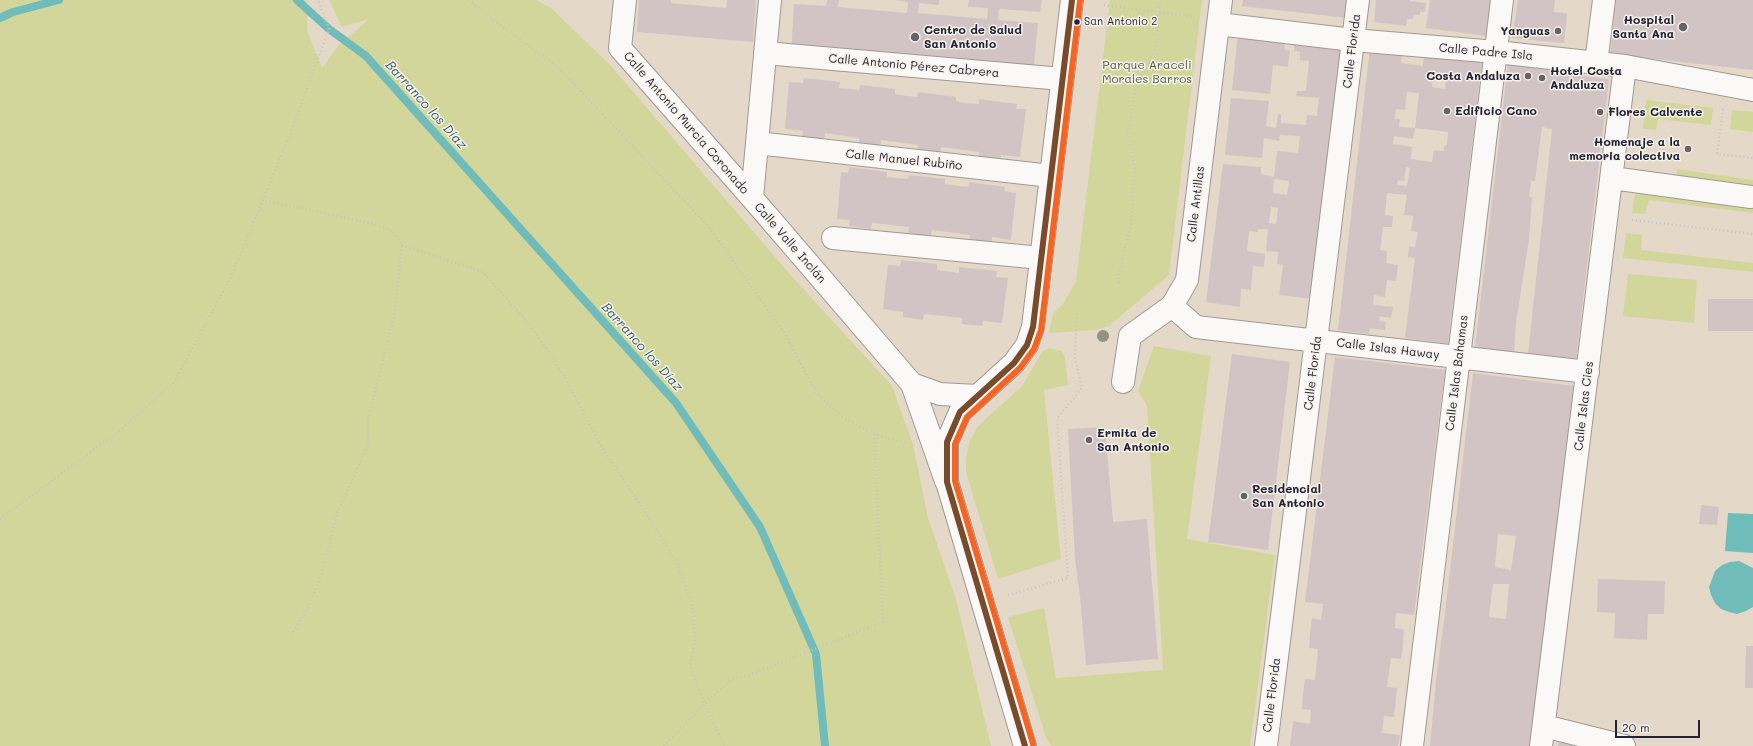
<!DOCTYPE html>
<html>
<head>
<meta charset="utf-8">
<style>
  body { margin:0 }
  #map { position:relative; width:1753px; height:746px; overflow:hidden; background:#e4d9c8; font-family:Mali,sans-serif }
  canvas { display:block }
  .scale { position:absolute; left:1615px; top:720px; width:85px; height:18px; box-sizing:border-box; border:2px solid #22223b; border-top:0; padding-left:5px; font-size:12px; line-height:14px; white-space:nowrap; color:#22223b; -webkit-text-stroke:3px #f7f3e8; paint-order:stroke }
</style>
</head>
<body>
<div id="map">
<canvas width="1753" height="746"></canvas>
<div class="scale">20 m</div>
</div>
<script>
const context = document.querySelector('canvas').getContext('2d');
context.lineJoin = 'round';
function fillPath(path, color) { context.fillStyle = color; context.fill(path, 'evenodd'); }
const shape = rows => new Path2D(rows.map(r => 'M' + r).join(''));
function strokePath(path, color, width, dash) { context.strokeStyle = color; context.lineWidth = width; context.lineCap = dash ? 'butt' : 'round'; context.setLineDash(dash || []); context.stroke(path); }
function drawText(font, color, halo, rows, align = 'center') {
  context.font = font + ' Mali,sans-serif'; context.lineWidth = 3; context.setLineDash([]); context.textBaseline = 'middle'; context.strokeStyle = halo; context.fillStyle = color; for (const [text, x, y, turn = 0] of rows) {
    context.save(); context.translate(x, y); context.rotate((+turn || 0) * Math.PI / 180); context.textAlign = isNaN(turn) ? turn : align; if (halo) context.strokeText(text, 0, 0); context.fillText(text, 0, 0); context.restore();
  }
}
const green = shape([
  [0,0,306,0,308,4,307,30,322,68,338,46,369,19,342,27,329,0,536,0,551,8,610,65,788,272,892,386,913,444,928,518,956,599,991,746,0,746],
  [1110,0,1202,0,1169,275,1109,326,1096,330,1049,333,1053,313,1063,304,1076,281],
  [1646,100,1713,108,1711,125,1658,119,1656,130,1643,129],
  [1732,110,1753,112,1753,132,1730,129],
  [1677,169,1753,180,1753,186,1676,177],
  [1635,193,1753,206,1753,213,1649,200,1645,214,1632,213],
  [1626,233,1642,235,1641,250,1753,263,1753,272,1623,258],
  [1628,274,1697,280,1694,323,1623,316],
  [1154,346,1211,356,1187,539,1275,555,1250,746,1051,746,1046,738,1008,617,1044,608,1056,678,1163,670,1147,406,1138,391],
  [1049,348,1062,351,1065,358,1068,385,1044,390,1061,559,998,579,966,472,966,459,969,443,978,426,1022,386,1039,357,1043,351]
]);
const water = shape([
  [1728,513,1753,514,1753,553,1725,551],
  [1739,561,1753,568,1753,607,1746,611,1737,614,1729,612,1721,609,1715,603,1711,595,1709,587,1715,571,1722,565,1730,562]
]);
const stream = shape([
  [297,0,329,29,366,56,676,403,760,527,816,654,825,746],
  [0,18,13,12,59,0]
]);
const building = shape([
  [639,0,671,0,671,3,726,8,727,0,756,0,753,42,637,32],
  [827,0,839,0,838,7,907,13,908,2,894,0,939,0,939,5,919,3,918,13,987,19,988,8,968,7,969,0,1042,0,1040,12,999,9,998,20,1038,23,1033,72,791,53,794,4,826,6],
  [1243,0,1349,0,1347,18,1242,6],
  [1376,0,1410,0,1410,1,1426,3,1425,12,1420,11,1420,15,1414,15,1413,19,1407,19,1406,26,1374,22],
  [1430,0,1491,0,1487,36,1426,28],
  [1518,0,1555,0,1554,12,1567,13,1564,43,1512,38],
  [1616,0,1753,0,1753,70,1610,54],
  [1238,34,1286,38,1284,49,1290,51,1288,67,1273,65,1270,94,1232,90],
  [1294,44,1343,46,1313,299,1279,295,1283,265,1277,264,1278,252,1266,251,1268,229,1258,229,1258,232,1249,231,1247,251,1265,254,1264,267,1253,266,1251,290,1241,289,1240,307,1206,302,1223,164,1261,167,1261,174,1274,177,1277,151,1298,153,1300,136,1280,135,1279,141,1264,138,1262,158,1225,155,1231,98,1269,101,1266,126,1276,128,1278,114,1281,114,1281,123,1306,125,1307,115,1317,116,1319,98,1296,96,1297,91,1306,91,1309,61,1300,60,1300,52,1294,51],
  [1274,179,1289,181,1287,195,1273,193],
  [1271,207,1278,208,1276,224,1269,223],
  [1370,48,1402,53,1401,63,1423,66,1424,55,1482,61,1448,344,1405,338,1415,258,1408,257,1409,246,1415,247,1418,232,1411,231,1413,216,1404,215,1407,195,1387,193,1385,215,1393,216,1392,227,1383,227,1380,250,1387,251,1386,263,1398,265,1396,281,1387,280,1385,297,1374,295,1373,305,1393,307,1391,318,1380,316,1379,321,1386,322,1385,330,1370,328,1369,334,1338,330],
  [1433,72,1446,74,1445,89,1432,87],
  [1407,92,1419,93,1415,128,1448,132,1447,145,1444,146,1444,151,1434,150,1432,162,1411,159,1412,147,1393,144,1394,136,1413,139,1415,128,1399,127,1400,119,1395,119,1396,109,1405,110],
  [1406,167,1410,168,1407,186,1397,185,1398,180,1404,181],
  [1508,64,1559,69,1559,73,1609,79,1576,360,1528,355,1552,129,1542,127,1535,181,1531,181,1529,196,1532,198,1529,239,1516,323,1514,353,1475,347],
  [804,78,840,82,839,88,859,90,860,85,895,89,895,94,907,96,917,97,918,92,956,97,956,101,966,103,979,104,979,99,1017,104,1016,109,1026,109,1020,157,1001,155,1001,160,978,158,979,152,941,147,940,153,917,151,918,145,881,140,880,146,859,143,859,138,825,133,824,140,802,137,803,131,785,129,789,82,803,83],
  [849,167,887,172,887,177,908,179,909,175,945,179,945,184,968,187,969,182,1005,187,1004,191,1016,193,1011,240,992,237,992,243,969,241,970,235,932,230,931,236,908,234,909,227,872,223,871,229,849,226,850,220,837,219,841,172,848,173],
  [901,260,937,264,937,270,959,273,959,267,997,271,996,277,1008,278,1002,323,983,321,982,326,962,324,962,318,924,314,923,320,903,317,903,312,883,309,888,265,900,266],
  [1708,299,1753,299,1753,331,1708,331],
  [1232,354,1290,362,1268,550,1208,542],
  [1335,357,1445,370,1414,615,1396,613,1395,628,1404,629,1403,646,1401,659,1391,658,1387,687,1397,688,1394,717,1384,716,1382,733,1400,735,1398,746,1290,746,1293,721,1310,724,1311,710,1302,709,1303,693,1305,679,1315,680,1318,649,1309,648,1310,633,1312,618,1321,620,1323,604,1305,602],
  [1473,373,1574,386,1532,746,1430,746,1436,680,1445,613],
  [1498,534,1516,536,1511,570,1495,567],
  [1493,584,1509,584,1506,619,1489,617],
  [1105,427,1113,522,1147,519,1158,659,1086,665,1080,596,1075,559,1068,429],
  [1701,505,1719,507,1717,525,1699,524],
  [1598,579,1665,581,1664,614,1648,614,1647,640,1614,638,1615,613,1597,612],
  [1746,646,1753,646,1753,688,1745,688],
  [1559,737,1580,746,1558,746]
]);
const path = shape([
  [469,0,492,19,558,67,708,226,784,332,816,392,841,416,874,434,905,443],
  [1104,5,1194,17],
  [1723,109,1717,154,1753,158],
  [262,200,375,224,392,231,402,245,394,316,368,420,368,445,337,514,322,573,308,608,291,635],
  [1632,220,1753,234],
  [402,245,483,272,531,326,564,376,602,448,653,524,678,566,693,609,695,641,690,666,704,704,725,746],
  [1119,283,1118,278,1131,225,1135,168,1128,134,1134,94,1159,39,1157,23,1160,0],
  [0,519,118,432,173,384,231,277,290,134,329,29,318,0],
  [1008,595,1068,578,1057,418,1082,388,1075,357,1077,311],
  [664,746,704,704,731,680,749,675,883,622,874,434]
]);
const minor = shape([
  [625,0,620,48,752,198,912,384,946,481],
  [1218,24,1353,40,1496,52,1625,66,1753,90],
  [765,53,1062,79],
  [1596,63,1604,0],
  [757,143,1051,176],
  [1612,178,1751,197],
  [752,198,770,0],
  [833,238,1041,258],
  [1172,306,1196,327,1588,372],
  [1123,382,1130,336,1172,306,1187,280,1221,0],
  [912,384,940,394,977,396],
  [1544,726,1624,746],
  [1266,746,1358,0],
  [1412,746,1502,0],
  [1541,746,1625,66]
]);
const major = shape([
  [1025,746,947,482,947,442,960,412,1014,363,1027,345,1033,327,1072,0]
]);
const bus1 = shape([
  [1025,746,947,482,947,442,960,412,1014,363,1027,345,1033,327,1072,0]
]);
const bus2 = shape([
  [1033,744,955,481,955,444,967,417,1020,368,1034,349,1041,330,1080,1]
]);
const trees = [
  [1103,336]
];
const markers = [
  [1077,22,3.5,"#22223b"],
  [1683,27,5,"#66626c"],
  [1558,31,4,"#66626c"],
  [915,37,5,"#66626c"],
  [1528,76,4,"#66626c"],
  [1542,78,4,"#66626c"],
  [1447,111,4,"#66626c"],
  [1600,112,4,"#66626c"],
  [1688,149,4,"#66626c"],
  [1089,440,4,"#66626c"],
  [1244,496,4,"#66626c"]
];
const busNames = [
  ["San Antonio 2",1084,22]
];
const poiNames = [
  ["Hospital",1674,20,"right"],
  ["Santa Ana",1674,34,"right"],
  ["Centro de Salud",924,30],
  ["San Antonio",924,44],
  ["Yanguas",1550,31,"right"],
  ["Hotel Costa",1550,71],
  ["Andaluza",1550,85],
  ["Costa Andaluza",1520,76,"right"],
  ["Edificio Cano",1455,111],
  ["Flores Calvente",1608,112],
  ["Homenaje a la",1680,142,"right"],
  ["memoria colectiva",1680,156,"right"],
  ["Ermita de",1097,433],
  ["San Antonio",1097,447],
  ["Residencial",1252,489],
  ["San Antonio",1252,503]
];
const streetNames = [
  ["Calle Florida",1352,51,-83],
  ["Calle Padre Isla",1486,52,5],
  ["Calle Antonio Pérez Cabrera",914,66,5],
  ["Calle Antonio Murcia Coronado",686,123,49],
  ["Calle Manuel Rubiño",904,160,6],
  ["Calle Antillas",1196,204,-83],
  ["Calle Valle Inclán",790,243,49],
  ["Calle Islas Haway",1388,349,7],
  ["Calle Florida",1313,373,-83],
  ["Calle Islas Bahamas",1457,373,-83],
  ["Calle Islas Cies",1584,406,-83],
  ["Calle Florida",1272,695,-83]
];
const parkNames = [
  ["Parque Araceli",1147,65],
  ["Morales Barros",1147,79]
];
const waterNames = [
  ["Barranco los Díaz",426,105,48],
  ["Barranco los Díaz",642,347,48]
];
fillPath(green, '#d3d69a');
fillPath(water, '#70bcbb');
strokePath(stream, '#70bcbb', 8);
fillPath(building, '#d2c4c5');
strokePath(minor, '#a09993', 24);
strokePath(major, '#a09993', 24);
strokePath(path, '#c7c5c3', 2.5, [1, 3]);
strokePath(minor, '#fbf9f7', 22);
strokePath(major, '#fbf9f7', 22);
strokePath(bus1, '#7a4b2a', 6);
strokePath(bus2, '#f26522', 6);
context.fillStyle = '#949284';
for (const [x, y] of trees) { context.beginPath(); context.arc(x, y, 6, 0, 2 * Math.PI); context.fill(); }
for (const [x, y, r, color] of markers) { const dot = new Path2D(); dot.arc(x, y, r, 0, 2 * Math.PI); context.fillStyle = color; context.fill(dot); strokePath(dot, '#f7f3e8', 1.5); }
drawText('11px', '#22223b', '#f7f3e8', busNames, 'left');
drawText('bold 12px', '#22223b', '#f7f3e8', poiNames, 'left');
drawText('12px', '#22223b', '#f7f3e8', streetNames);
drawText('12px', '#53574c', '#f7f3e8', parkNames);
drawText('italic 13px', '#2d5a6c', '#f7f3e8', waterNames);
</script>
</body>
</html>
